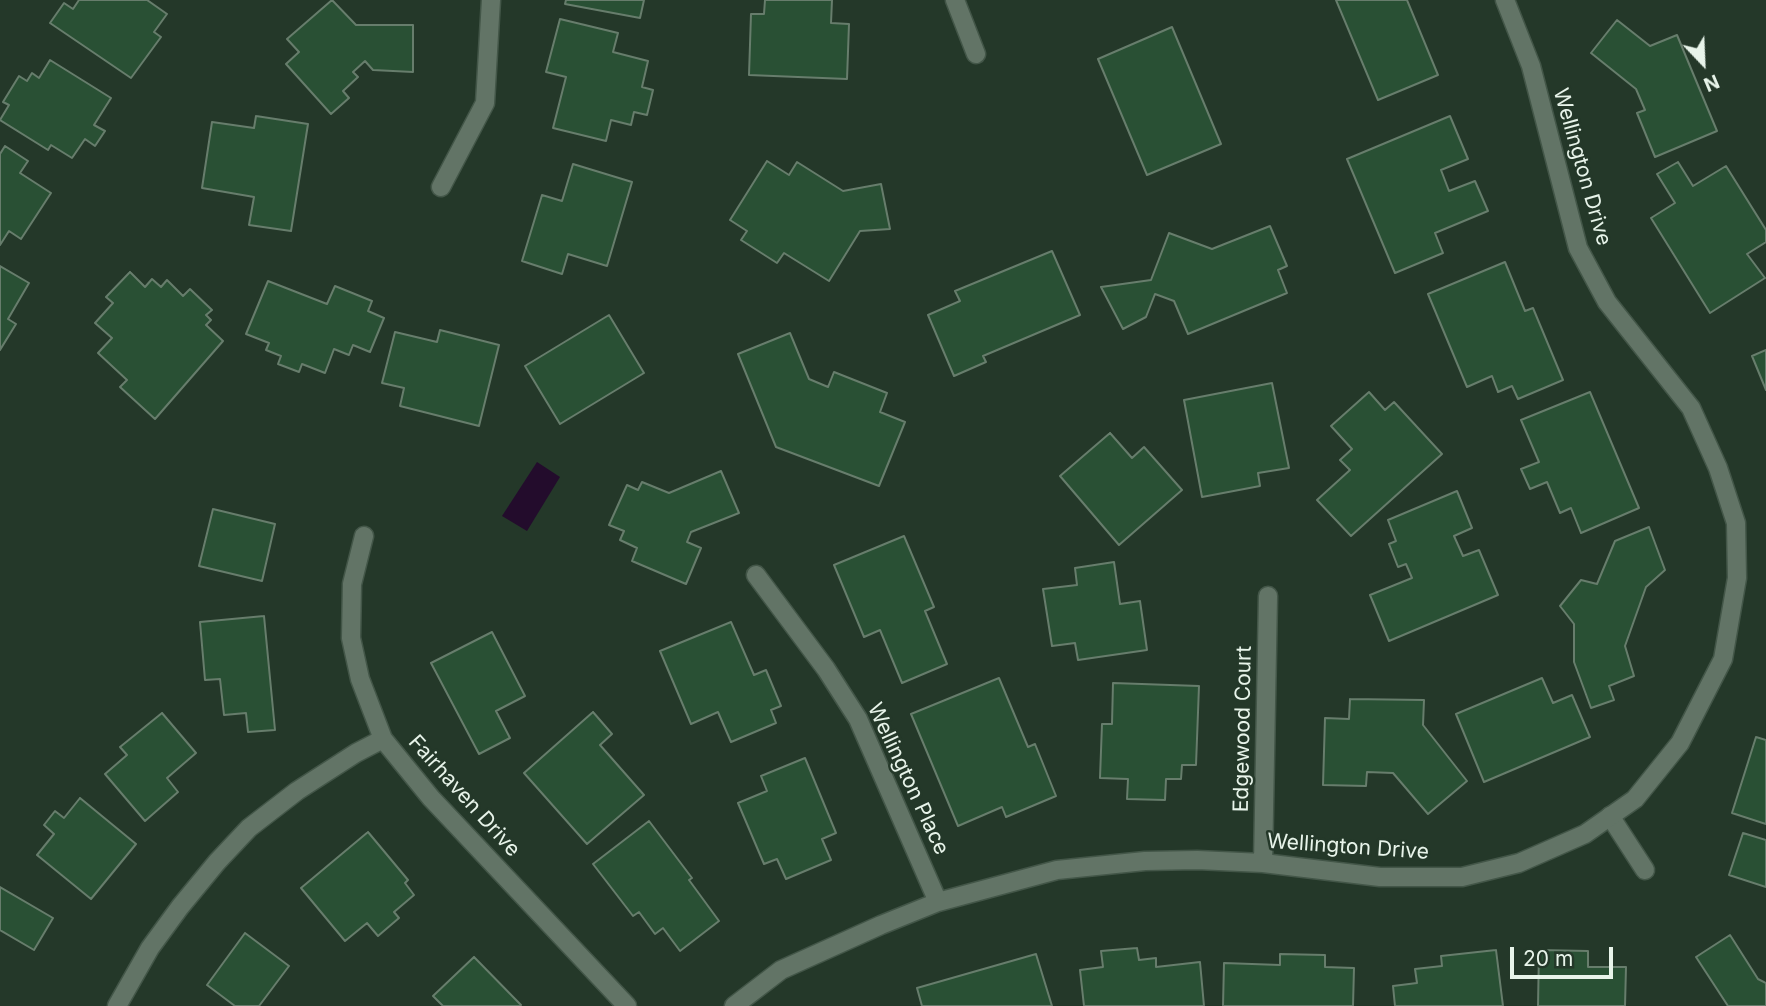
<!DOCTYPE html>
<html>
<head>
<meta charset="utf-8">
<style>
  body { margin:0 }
  #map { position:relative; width:1766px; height:1006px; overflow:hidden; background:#243829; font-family:Inter,sans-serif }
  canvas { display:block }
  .north { position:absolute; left:1668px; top:28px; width:70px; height:70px; -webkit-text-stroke:5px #243829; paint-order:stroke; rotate:157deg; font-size:19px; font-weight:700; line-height:28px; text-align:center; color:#e8f4ea }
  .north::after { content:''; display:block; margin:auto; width:24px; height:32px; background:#e8f4ea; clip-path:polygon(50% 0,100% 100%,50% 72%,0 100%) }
  .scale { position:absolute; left:1510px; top:947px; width:103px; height:32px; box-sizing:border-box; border:4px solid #e8f4ea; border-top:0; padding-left:9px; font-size:21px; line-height:24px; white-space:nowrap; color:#e8f4ea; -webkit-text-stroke:5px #243829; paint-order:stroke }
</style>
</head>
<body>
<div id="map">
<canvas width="1766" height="1006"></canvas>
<div class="north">N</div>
<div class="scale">20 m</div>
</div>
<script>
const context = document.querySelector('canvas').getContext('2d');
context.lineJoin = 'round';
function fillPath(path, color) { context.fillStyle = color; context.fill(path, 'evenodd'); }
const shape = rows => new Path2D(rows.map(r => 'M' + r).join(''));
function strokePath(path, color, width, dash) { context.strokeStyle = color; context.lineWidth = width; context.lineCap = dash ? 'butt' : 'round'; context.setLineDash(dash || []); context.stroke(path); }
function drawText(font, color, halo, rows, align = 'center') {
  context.font = font + ' Inter,sans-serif'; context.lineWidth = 5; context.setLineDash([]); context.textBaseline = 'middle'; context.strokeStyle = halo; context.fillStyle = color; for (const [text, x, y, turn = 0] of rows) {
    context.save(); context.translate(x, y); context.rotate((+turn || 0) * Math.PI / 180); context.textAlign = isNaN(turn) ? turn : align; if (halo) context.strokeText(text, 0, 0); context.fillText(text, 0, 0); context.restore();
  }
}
const water = shape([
  [537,462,560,477,527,531,502,516]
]);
const building = shape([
  [79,0,147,0,167,14,154,32,161,37,131,78,50,23,64,3,73,9,79,0],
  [332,0,356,25,413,25,413,72,373,70,365,61,353,72,358,77,343,91,349,98,331,114,286,64,299,52,287,39,332,0],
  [566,0,644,0,640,18,565,4,566,0],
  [765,0,832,0,831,23,849,24,847,79,749,75,751,14,764,14,765,0],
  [1336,0,1407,0,1438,75,1378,100,1336,0],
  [560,19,618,33,613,52,648,61,642,87,653,90,647,115,634,112,631,125,611,120,606,141,553,128,566,77,546,72,560,19],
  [1617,20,1650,46,1677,35,1717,131,1655,157,1637,113,1645,110,1636,89,1591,53,1617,20],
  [1172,27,1221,144,1147,175,1098,59,1172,27],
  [50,60,111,98,94,125,105,131,95,146,85,139,72,158,51,145,48,150,0,120,9,105,3,102,19,76,27,81,32,73,39,78,50,60],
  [256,116,308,124,291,231,249,225,254,197,202,188,212,122,254,128,256,116],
  [1450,116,1468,159,1441,170,1449,191,1475,181,1488,211,1435,233,1443,253,1395,273,1347,159,1450,116],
  [5,146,28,161,20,173,51,193,21,239,9,231,0,245,0,154,5,146],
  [767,161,789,175,797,162,843,191,881,184,890,229,860,231,829,281,784,253,777,263,741,240,747,231,730,220,767,161],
  [1678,162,1693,186,1726,166,1766,230,1766,242,1747,254,1765,278,1710,313,1651,218,1675,203,1657,174,1678,162],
  [573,164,632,182,607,266,568,254,562,274,522,261,542,195,562,201,573,164],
  [1270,226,1287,266,1278,270,1287,293,1188,334,1174,301,1155,294,1146,317,1123,329,1101,287,1151,280,1169,233,1212,249,1270,226],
  [1052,251,1080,315,983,356,986,362,954,376,928,315,960,301,955,291,1052,251],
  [1505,262,1525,311,1533,308,1563,380,1518,399,1512,386,1498,392,1492,376,1467,387,1428,294,1505,262],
  [0,266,29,283,8,319,16,324,0,350,0,266],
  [130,272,145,287,152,279,161,287,167,280,183,296,190,289,212,310,206,315,211,320,206,325,223,341,155,419,120,387,127,380,98,353,112,338,95,323,113,303,106,297,130,272],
  [268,281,327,304,335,286,372,301,368,311,384,318,370,352,353,345,349,355,334,349,325,373,302,364,299,372,278,364,281,356,266,350,269,343,246,334,268,281],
  [609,315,644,373,560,424,525,366,609,315],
  [440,330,499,345,479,426,400,406,404,388,382,383,395,332,437,342,440,330],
  [790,333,809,379,828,387,834,372,887,393,880,412,905,422,879,486,776,447,738,354,790,333],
  [1766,350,1766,390,1752,356,1766,350],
  [1272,383,1289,468,1258,473,1260,486,1202,497,1184,400,1272,383],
  [1369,392,1385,410,1394,402,1442,454,1351,536,1317,500,1350,470,1340,460,1352,449,1331,426,1369,392],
  [1590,392,1639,508,1581,533,1571,508,1560,513,1547,482,1530,489,1521,469,1539,462,1521,420,1590,392],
  [1110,433,1132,458,1144,447,1182,490,1119,545,1060,476,1110,433],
  [721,471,739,513,691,532,687,542,701,548,686,584,632,561,637,548,620,540,624,531,609,525,627,485,638,490,642,482,669,493,721,471],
  [1457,491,1472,528,1454,536,1463,556,1479,550,1498,595,1389,641,1370,595,1412,578,1406,564,1398,567,1389,544,1396,541,1388,520,1457,491],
  [213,509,275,524,262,581,199,566,213,509],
  [1649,527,1665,570,1646,587,1625,646,1634,676,1609,686,1614,700,1591,708,1574,662,1574,624,1560,606,1581,580,1597,584,1615,541,1649,527],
  [904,536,934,607,925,611,947,664,902,683,880,630,864,637,834,565,904,536],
  [1114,562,1120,604,1140,601,1147,650,1078,660,1075,643,1052,646,1043,589,1077,585,1075,568,1114,562],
  [264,616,275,730,248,732,246,713,224,715,220,679,205,680,200,622,264,616],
  [731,622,754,675,766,670,781,706,771,710,776,723,731,742,718,712,691,724,660,651,731,622],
  [492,632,525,696,496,711,510,738,479,754,431,663,492,632],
  [999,678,1028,747,1035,744,1056,796,1006,817,1002,807,958,826,911,714,999,678],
  [1542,678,1553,703,1572,695,1590,737,1484,782,1456,714,1542,678],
  [1113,683,1199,686,1196,765,1182,765,1181,779,1166,779,1165,800,1127,799,1128,779,1100,778,1102,724,1112,724,1113,683],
  [1350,699,1424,700,1423,725,1467,781,1428,814,1393,773,1367,772,1366,786,1323,785,1325,718,1349,719,1350,699],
  [593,712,612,734,600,745,644,795,587,844,524,773,593,712],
  [162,713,196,753,167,778,178,792,145,821,105,774,127,755,120,747,162,713],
  [1756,737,1766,740,1766,824,1732,813,1756,737],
  [805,758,836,833,822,839,831,860,786,879,777,859,764,864,738,803,767,791,761,776,805,758],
  [80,798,136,844,91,899,37,855,54,834,44,825,55,811,64,818,80,798],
  [649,821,692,878,689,880,719,921,680,951,663,928,655,934,639,912,633,916,593,864,649,821],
  [368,832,408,880,405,883,414,895,394,912,399,918,378,936,367,923,345,941,301,888,368,832],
  [1743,833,1766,840,1766,887,1729,875,1743,833],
  [0,887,53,918,34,950,0,930,0,887],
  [245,933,289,966,259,1006,235,1006,207,985,245,933],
  [1730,935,1758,979,1766,983,1766,1006,1728,1006,1696,957,1730,935],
  [1137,948,1139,960,1156,958,1156,967,1200,962,1204,1006,1084,1006,1080,970,1103,967,1101,951,1137,948],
  [1496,950,1503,1006,1395,1006,1393,986,1417,983,1415,969,1442,966,1441,956,1496,950],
  [1539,950,1588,951,1588,967,1626,967,1625,1006,1538,1006,1539,950],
  [1036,954,1052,1006,922,1006,917,988,1036,954],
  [1280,954,1325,955,1325,967,1354,968,1353,1006,1223,1006,1224,963,1280,965,1280,954],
  [474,957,521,1005,520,1006,443,1006,433,996,474,957]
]);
const service = shape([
  [1610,816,1645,870]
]);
const minor = shape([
  [955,0,976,54],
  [441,187,485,103,491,0],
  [364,536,352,584,351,638,360,679,383,739,431,798,627,1006],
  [756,575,826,669,858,719,938,902],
  [1263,863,1268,596],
  [117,1006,150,948,180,907,217,862,249,828,297,791,356,753,383,739],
  [734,1006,781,970,881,925,938,902,1057,870,1145,861,1197,860,1263,863,1380,877,1462,877,1519,863,1585,834,1635,799,1680,743,1723,659,1737,578,1736,523,1718,468,1691,408,1607,302,1578,248,1531,66,1505,0]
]);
const streetNames = [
  ["Wellington Drive",1582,167,74],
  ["Edgewood Court",1243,729,-89],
  ["Wellington Place",908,779,65],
  ["Fairhaven Drive",464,796,48],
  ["Wellington Drive",1348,847,4]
];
fillPath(water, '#230c2c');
fillPath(building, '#295034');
strokePath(building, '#677d6c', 2);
strokePath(service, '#435648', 21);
strokePath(minor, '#435648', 21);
strokePath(service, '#627466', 18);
strokePath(minor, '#627466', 18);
drawText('21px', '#e8f4ea', '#243829', streetNames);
</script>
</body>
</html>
